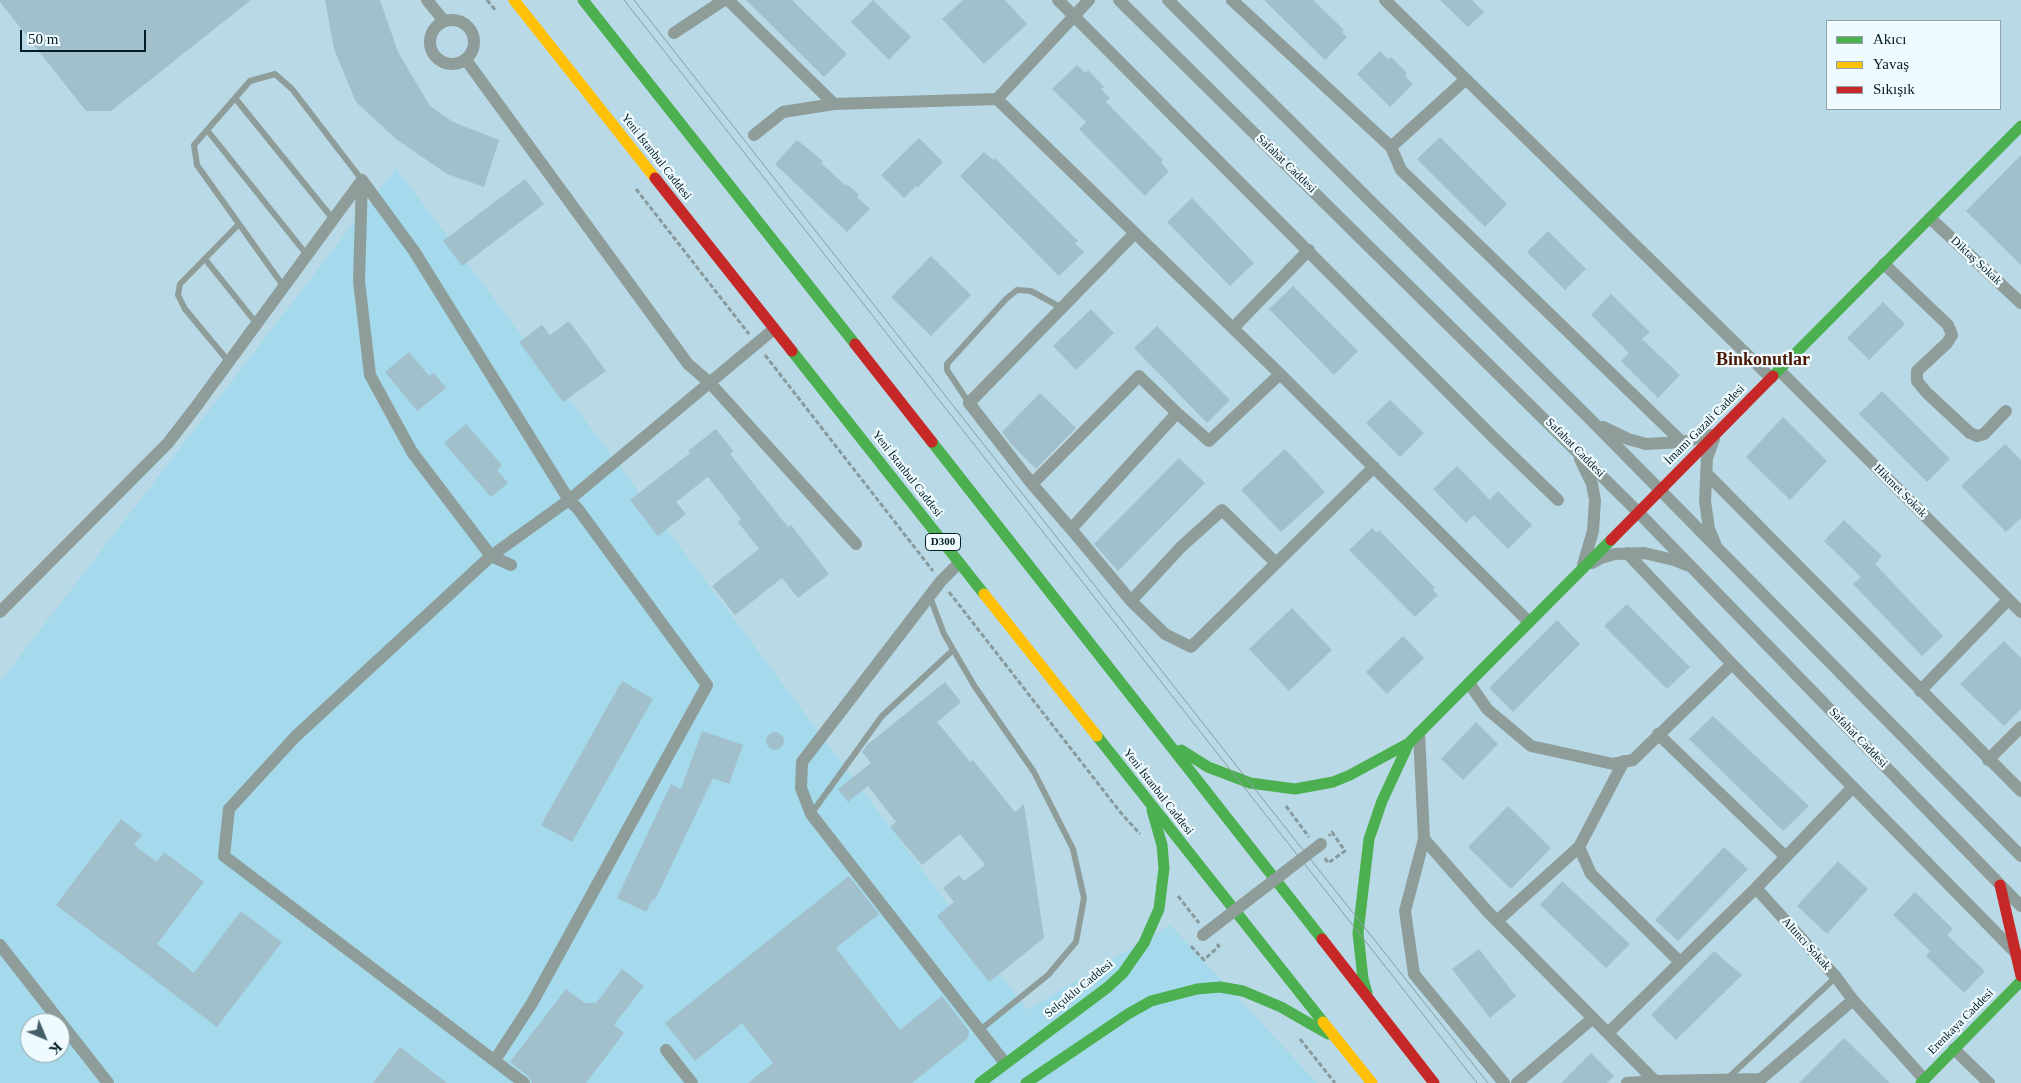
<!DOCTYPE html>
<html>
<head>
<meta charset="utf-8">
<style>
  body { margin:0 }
  #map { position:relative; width:2021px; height:1083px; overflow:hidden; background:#b8d9e5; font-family:Georgia,serif }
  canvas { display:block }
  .legend { position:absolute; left:1826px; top:20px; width:175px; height:90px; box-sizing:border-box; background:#effbff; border:1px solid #91a2a8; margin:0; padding:6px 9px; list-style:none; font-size:15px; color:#041d25 }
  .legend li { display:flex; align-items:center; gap:10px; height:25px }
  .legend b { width:25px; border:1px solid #91a2a8 }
  .north { position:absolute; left:20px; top:1013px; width:50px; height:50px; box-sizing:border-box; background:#effbff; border:1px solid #91a2a8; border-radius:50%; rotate:135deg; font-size:14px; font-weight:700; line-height:20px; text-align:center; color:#041d25 }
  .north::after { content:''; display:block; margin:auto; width:18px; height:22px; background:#435f68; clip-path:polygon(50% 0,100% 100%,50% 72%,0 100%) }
  .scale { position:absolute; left:20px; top:30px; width:126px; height:22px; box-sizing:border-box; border:2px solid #041d25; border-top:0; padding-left:6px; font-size:15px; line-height:18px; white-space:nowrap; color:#041d25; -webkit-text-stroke:4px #effbff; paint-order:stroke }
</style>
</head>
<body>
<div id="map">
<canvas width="2021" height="1083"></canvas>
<ul class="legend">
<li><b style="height:6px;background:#4caf50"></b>Akıcı</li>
<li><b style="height:6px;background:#ffc107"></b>Yavaş</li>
<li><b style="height:6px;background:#c62828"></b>Sıkışık</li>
</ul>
<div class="north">K</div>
<div class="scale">50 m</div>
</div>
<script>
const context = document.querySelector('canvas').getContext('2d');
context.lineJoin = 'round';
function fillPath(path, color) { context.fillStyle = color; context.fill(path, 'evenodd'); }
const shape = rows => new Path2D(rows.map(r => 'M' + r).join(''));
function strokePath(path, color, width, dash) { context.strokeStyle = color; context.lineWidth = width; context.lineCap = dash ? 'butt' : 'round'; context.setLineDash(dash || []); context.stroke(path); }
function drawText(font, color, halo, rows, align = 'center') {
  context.font = font + ' Georgia,serif'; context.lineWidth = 4.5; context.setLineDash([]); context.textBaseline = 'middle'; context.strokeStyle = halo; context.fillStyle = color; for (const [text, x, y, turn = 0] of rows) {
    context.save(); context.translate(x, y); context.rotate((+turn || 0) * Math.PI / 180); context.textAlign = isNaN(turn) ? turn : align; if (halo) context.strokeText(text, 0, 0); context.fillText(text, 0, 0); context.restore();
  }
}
const built = shape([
  [396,168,1027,1010,1170,925,1317,1083,0,1083,0,682],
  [30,1023,60,1023,60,1053,30,1053]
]);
const building = shape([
  [0,0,251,0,111,111,86,111,0,2],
  [325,0,380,0,398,52,430,106,453,122,499,140,484,187,447,174,396,139,356,102,334,49],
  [746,0,792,0,847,54,824,77],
  [873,0,911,37,889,60,851,22],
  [963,0,1005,0,1027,24,984,64,942,19],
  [1264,0,1313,0,1344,30,1342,32,1347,37,1325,60],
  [1440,0,1472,0,1484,12,1468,27],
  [1380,51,1388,59,1391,57,1407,73,1405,76,1413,84,1390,107,1357,74],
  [1077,65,1085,73,1088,70,1104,87,1101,89,1110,98,1106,102,1163,160,1161,163,1169,171,1145,196,1079,129,1086,122,1052,89],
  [1440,137,1507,204,1485,227,1417,159],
  [919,138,943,162,917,188,916,186,904,198,881,175],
  [797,140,823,161,821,163,846,186,847,184,859,195,857,197,870,209,847,232,775,164],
  [984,152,993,160,995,158,1078,241,1075,243,1084,252,1059,276,960,176],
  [2021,155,2021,265,1966,211],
  [525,179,544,204,462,266,443,241],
  [1192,198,1254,263,1230,286,1167,222],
  [1548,231,1586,269,1565,290,1527,252],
  [931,256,971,295,931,336,891,297],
  [1293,286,1358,351,1334,375,1269,309],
  [1611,294,1650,332,1642,339,1680,375,1658,398,1621,361,1629,353,1591,315],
  [1883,302,1905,324,1869,360,1847,338],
  [1091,309,1114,333,1076,370,1053,346],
  [569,321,606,371,563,402,519,342,542,325,550,335],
  [1157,326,1230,400,1207,423,1134,348],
  [409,352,429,376,434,373,446,388,417,411,385,372],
  [1882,391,1950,459,1927,482,1859,414],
  [1040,393,1076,428,1036,469,1013,446,1002,432],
  [1390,400,1424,433,1400,457,1366,423],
  [1783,417,1827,461,1790,500,1746,457],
  [466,424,502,465,497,470,508,483,491,497,444,443],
  [716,429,733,451,730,454,788,527,791,525,829,574,798,598,782,578,735,615,712,586,759,549,738,522,741,519,708,477,676,502,686,514,658,536,630,500,690,453,688,451],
  [2005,444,2021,460,2021,518,2006,532,1961,486],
  [1285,449,1325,492,1281,532,1241,490],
  [1179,458,1205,483,1118,571,1094,544],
  [1457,466,1490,500,1498,491,1532,525,1508,549,1474,515,1466,523,1433,489],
  [1844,520,1882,556,1875,564,1943,636,1922,656,1853,584,1861,577,1824,541],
  [1372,528,1377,533,1379,530,1435,588,1433,590,1438,595,1415,617,1349,550],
  [1627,604,1690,667,1667,689,1604,626],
  [1292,608,1332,650,1289,691,1249,649],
  [1557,620,1580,644,1513,712,1489,688],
  [1403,636,1424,658,1387,694,1366,672],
  [2004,641,2021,658,2021,709,2004,726,1960,684],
  [622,681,653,699,572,842,541,825],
  [945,682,961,702,937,722,970,762,973,760,1015,812,1024,804,1044,938,989,982,937,916,954,902,943,888,959,875,964,881,985,865,960,834,922,865,890,827,896,822,868,786,848,802,838,789,871,763,862,752,867,745],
  [1713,716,1809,806,1783,831,1689,739],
  [1476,722,1498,744,1463,780,1441,759],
  [702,731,743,745,729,784,713,778,655,900,653,899,646,912,617,898,671,784,681,789],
  '766 741a9 9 0 1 1 18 0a9 9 0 1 1-18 0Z',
  [1508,806,1551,848,1511,889,1468,847],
  [121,819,142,835,134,845,157,862,164,852,204,882,157,944,194,973,241,911,282,942,217,1027,56,905],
  [1724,847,1748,869,1678,941,1655,920],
  [1838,861,1868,889,1827,934,1797,906],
  [849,876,879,914,836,948,900,1030,942,996,969,1031,968,1038,912,1083,748,1083,773,1063,742,1023,695,1061,665,1023],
  [1562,881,1630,944,1606,968,1540,905],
  [1915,892,1953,929,1947,935,1985,971,1964,993,1926,956,1930,951,1893,915],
  [1479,949,1516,996,1490,1018,1452,969],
  [1714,951,1742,975,1676,1040,1651,1015],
  [622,969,644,986,614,1025,624,1033,586,1083,532,1083,529,1077,510,1062,566,989,585,1003,596,1003],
  [1844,1038,1890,1083,1799,1083],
  [400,1047,447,1083,373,1083],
  [1591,1053,1614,1076,1607,1083,1561,1083]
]);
const path = shape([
  [487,0,496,11],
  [636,189,749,334],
  [765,355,933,571],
  [949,592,1121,813,1140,834],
  [1286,806,1309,837],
  [1325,858,1328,863,1345,851,1332,832,1329,836],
  [1178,896,1199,923],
  [1191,946,1204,960,1219,946,1216,943],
  [1300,1039,1335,1083]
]);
const lane = shape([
  [235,98,333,219],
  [207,130,307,255],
  [205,259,257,324],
  [284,287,197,165,194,145,250,81,275,74,292,89,362,180],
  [229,362,185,309,178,295,180,284,239,224],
  [969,403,947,370,947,364,1006,299,1017,290,1031,291,1062,308],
  [930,597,944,634,975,687,1034,772,1073,849,1084,898,1076,942,1048,975,980,1030],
  [811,814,882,716,953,650],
  [1727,1079,1836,977]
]);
const street = shape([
  [427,0,444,21],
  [728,0,834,104,997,99,1280,374,1529,622],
  [1058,0,1495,439,1558,500],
  [1119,0,1638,512,2021,906],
  [1168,0,1589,418,2021,856],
  [1232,0,1391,147,1401,170,1682,442],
  [1385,0,1771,378],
  '430 42a22 22 0 1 1 44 0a22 22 0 1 1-44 0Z',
  [674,33,724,0],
  [466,60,688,364,710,383,856,544],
  [997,99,1089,0],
  [754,135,783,112,834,104],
  [1391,147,1466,79],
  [362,180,414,251,569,500,578,509,707,685,532,1003,495,1060],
  [362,180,359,281,370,375,412,452,491,556,511,565],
  [1930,218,2021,303],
  [1884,264,1948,325,1952,335,1947,343,1917,371,1917,381,1926,392,1970,433,1977,436,1984,434,2006,411],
  [1233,328,1309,250],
  [1779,370,2021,612],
  [1280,374,1209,441,1177,413,1071,529,1131,601,1165,634,1191,647,1374,467],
  [1603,427,1628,439,1646,444,1682,442,1711,435],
  [1714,439,1707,458,1705,501,1709,529,1715,543],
  [1580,459,1592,484,1595,500,1593,531,1583,565],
  [1706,473,2021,791],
  [1032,484,1139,376,1177,413],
  [1071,529,1032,484,969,403,1134,234],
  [1627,553,1732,664,2014,951],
  [959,563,941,581,802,762,801,788,811,814,1005,1063],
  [1592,563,1601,558,1615,554,1644,553,1674,560,1689,566],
  [1131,601,1181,547,1222,510,1276,563],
  [0,612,168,443,195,408,362,180],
  [1469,683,1487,709,1531,746,1613,764,1633,760,1732,664],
  [1920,691,2008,600],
  [1419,733,1424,839,1405,911,1414,974,1504,1083],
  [1658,734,1786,857],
  [1988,760,2021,727],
  [1424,839,1488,912,1655,1081,1761,1079,1853,1000,1924,1079],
  [1579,847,1591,874,1680,962],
  [1756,888,1836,977,1853,1000],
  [1497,921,1579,847,1624,761],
  [0,945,108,1083],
  [1608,1033,1756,888,1853,787],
  [1954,1049,1989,1083],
  [666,1050,692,1083],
  [524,1083,224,856,229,809,295,737,491,556,569,500,774,329],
  [1517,1083,1593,1018],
  [1627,1083,1655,1081]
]);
const fast = shape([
  [583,0,855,344],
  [792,351,984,594],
  [1773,376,2021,126],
  [932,442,1322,939],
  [1097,736,1323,1022],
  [1181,750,1208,767,1250,783,1295,789,1333,782,1350,775,1409,743,1611,540],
  [1367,993,1363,979,1358,933,1369,839,1382,801,1409,743],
  [980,1083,1108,987,1123,973,1144,943,1159,909,1164,868,1162,845,1152,810],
  [1026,1083,1128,1014,1151,1001,1197,989,1220,987,1243,991,1281,1007,1328,1034],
  [1921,1083,2021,981]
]);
const slow = shape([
  [514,0,655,178],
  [984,594,1097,736],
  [1323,1022,1372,1083]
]);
const jam = shape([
  [655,178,792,351],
  [855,344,932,442],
  [1611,540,1773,376],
  [2000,885,2021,976],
  [1322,939,1434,1083]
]);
const tram = shape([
  [624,0,1477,1083],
  [634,0,1250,783,1488,1083]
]);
const streetBridge = shape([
  [1203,935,1321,844]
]);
const shields = [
  [943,542,35]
];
const shieldNames = [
  ["D300",943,542]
];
const streetNames = [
  ["Yeni İstanbul Caddesi",656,157,52],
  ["Safahat Caddesi",1286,164,44],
  ["Diktaş Sokak",1976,261,43],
  ["İmamı Gazali Caddesi",1705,425,-45],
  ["Safahat Caddesi",1575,448,45],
  ["Yeni İstanbul Caddesi",907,474,52],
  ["Hikmet Sokak",1900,491,45],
  ["Safahat Caddesi",1858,738,46],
  ["Yeni İstanbul Caddesi",1158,792,52],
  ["Altıncı Sokak",1806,944,48],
  ["Selçuklu Caddesi",1079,989,-39],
  ["Erenkaya Caddesi",1961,1022,-45]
];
const districtNames = [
  ["Binkonutlar",1763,360]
];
fillPath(built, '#a4daec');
fillPath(building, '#a1c0cb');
strokePath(path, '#889a9d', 3, [5, 2.5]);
strokePath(lane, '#8e9d99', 6);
strokePath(street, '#8e9d99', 12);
strokePath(fast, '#4caf50', 11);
strokePath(slow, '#ffc107', 11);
strokePath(jam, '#c62828', 11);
strokePath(tram, '#899ea1', 1);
strokePath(streetBridge, '#8e9d99', 12);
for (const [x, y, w] of shields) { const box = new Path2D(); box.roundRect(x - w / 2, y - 8.5, w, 17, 4); context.fillStyle = '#effbff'; context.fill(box); strokePath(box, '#041d25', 1); }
drawText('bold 11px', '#041d25', null, shieldNames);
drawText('12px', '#041d25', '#effbff', streetNames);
drawText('bold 18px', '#481804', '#effbff', districtNames);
</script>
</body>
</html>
